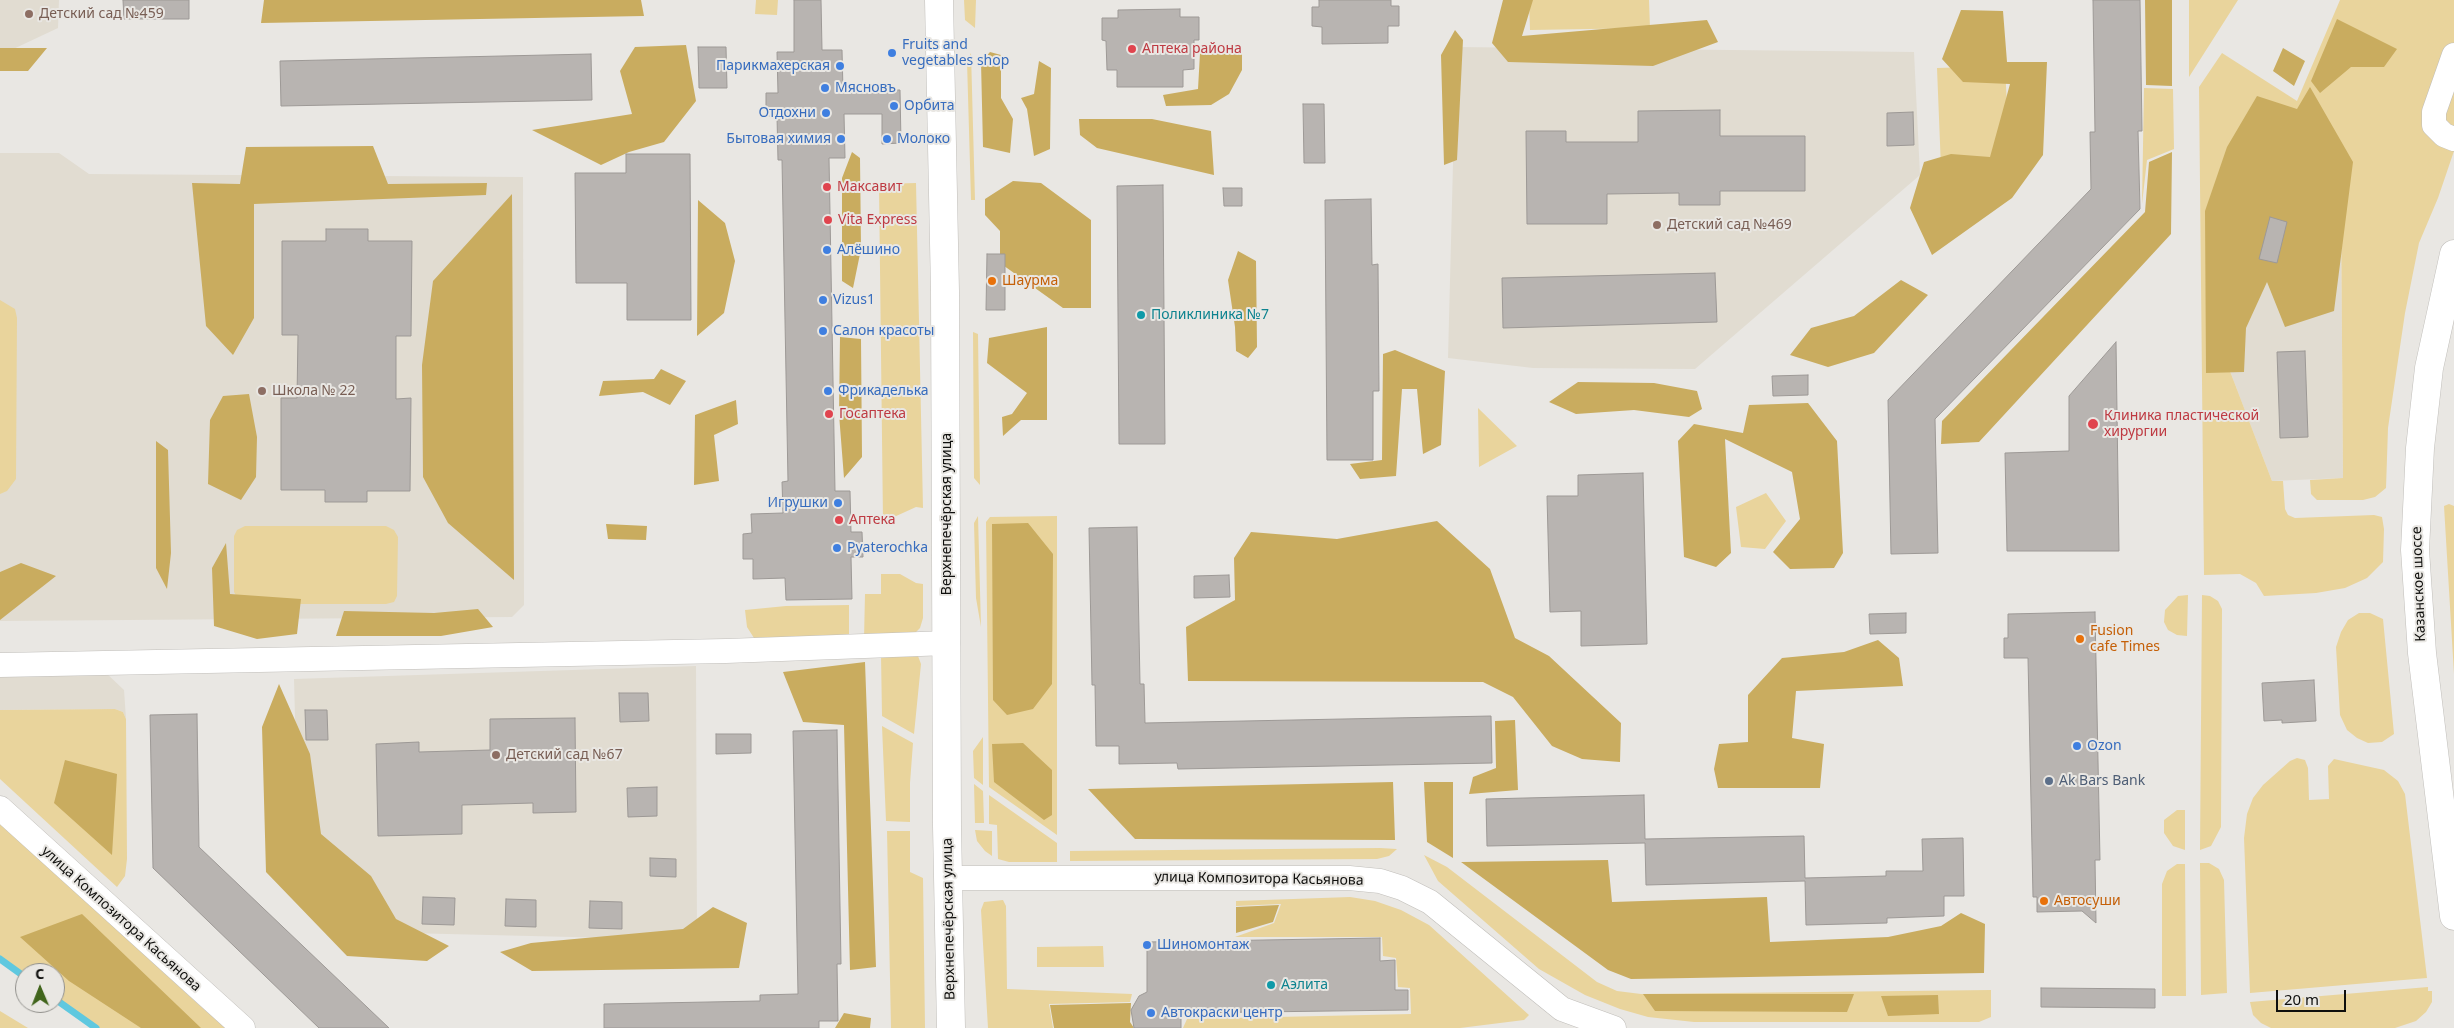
<!DOCTYPE html>
<html>
<head>
<meta charset="utf-8">
<style>
  body { margin:0 }
  #map { position:relative; width:2454px; height:1028px; overflow:hidden; background:#e9e7e3; font-family:"Noto Sans",sans-serif }
  canvas { display:block }
  .north { position:absolute; left:15px; top:963px; width:50px; height:50px; box-sizing:border-box; background:#e9e7e3; border:1px solid #92918d; border-radius:50%; rotate:359deg; font-size:14px; font-weight:700; line-height:20px; text-align:center; color:#0f0f0d }
  .north::after { content:''; display:block; margin:auto; width:18px; height:22px; background:#41651c; clip-path:polygon(50% 0,100% 100%,50% 72%,0 100%) }
  .scale { position:absolute; left:2276px; top:990px; width:70px; height:22px; box-sizing:border-box; border:2px solid #0f0f0d; border-top:0; padding-left:6px; font-size:15px; line-height:18px; white-space:nowrap; color:#0f0f0d; -webkit-text-stroke:4px #e9e7e3; paint-order:stroke }
</style>
</head>
<body>
<div id="map">
<canvas width="2454" height="1028"></canvas>
<div class="north">С</div>
<div class="scale">20 m</div>
</div>
<script>
const context = document.querySelector('canvas').getContext('2d');
context.lineJoin = 'round';
function fillPath(path, color) { context.fillStyle = color; context.fill(path, 'evenodd'); }
const shape = rows => new Path2D(rows.map(r => 'M' + r).join(''));
function strokePath(path, color, width, dash) { context.strokeStyle = color; context.lineWidth = width; context.lineCap = dash ? 'butt' : 'round'; context.setLineDash(dash || []); context.stroke(path); }
function drawText(font, color, halo, rows, align = 'center') {
  context.font = font + ' "Noto Sans",sans-serif'; context.lineWidth = 4; context.setLineDash([]); context.textBaseline = 'middle'; context.strokeStyle = halo; context.fillStyle = color; for (const [text, x, y, turn = 0] of rows) {
    context.save(); context.translate(x, y); context.rotate((+turn || 0) * Math.PI / 180); context.textAlign = isNaN(turn) ? turn : align; if (halo) context.strokeText(text, 0, 0); context.fillText(text, 0, 0); context.restore();
  }
}
const built = shape([
  [0,0,59,0,58,28,7,52,0,52],
  [1456,47,1914,52,1920,175,1695,369,1533,368,1448,358],
  [0,153,59,153,89,174,523,177,524,605,512,617,0,621],
  [2253,185,2341,202,2343,478,2272,481,2220,345],
  [696,666,697,940,364,932,298,830,294,679],
  [104,671,124,690,126,719,123,712,115,709,0,710,0,674]
]);
const green = shape([
  [756,0,778,0,777,15,755,14],
  [964,0,976,0,975,28,965,20],
  [1529,0,1649,0,1650,28,1530,30],
  [2189,0,2238,0,2189,77],
  [2340,0,2454,0,2454,151,2438,198,2419,243,2405,313,2388,428,2386,488,2375,497,2363,500,2317,500,2311,494,2310,480,2343,478,2341,202,2253,185,2220,345,2272,481,2283,481,2285,509,2288,515,2295,518,2374,515,2382,517,2384,529,2383,562,2367,578,2345,588,2316,593,2264,596,2256,583,2240,574,2204,575,2199,87,2222,53,2297,101],
  [971,53,975,200,971,200,967,61],
  [2005,66,2010,166,1941,168,1937,68],
  [2144,88,2173,89,2174,149,2147,160,2142,204],
  [916,183,923,508,916,507,883,522,879,184],
  [0,300,15,309,17,318,16,479,7,491,0,494],
  [973,332,978,334,980,485,974,478],
  [1478,408,1517,446,1479,467],
  [1766,493,1786,521,1765,549,1741,547,1736,507],
  [2449,504,2454,506,2454,674,2444,506],
  [978,516,981,627,976,598,974,523],
  [1057,516,1057,835,989,787,986,522,990,517],
  [245,526,386,526,394,530,398,537,397,596,394,602,386,604,245,604,238,599,234,592,234,536,237,530],
  [881,574,900,574,916,583,923,584,923,618,920,628,914,634,864,639,865,594,881,594],
  [2188,595,2187,636,2177,635,2168,630,2164,622,2165,610,2178,596],
  [2202,595,2210,596,2218,601,2222,609,2221,827,2211,846,2200,850],
  [849,605,849,639,754,638,747,627,745,610,786,606],
  [2359,613,2370,613,2383,619,2394,734,2382,742,2368,743,2357,738,2347,730,2340,715,2336,647,2341,632,2348,620],
  [910,654,918,656,921,664,914,734,882,716,881,655],
  [115,709,123,712,126,719,127,859,125,876,117,887,0,779,0,710],
  [882,726,913,743,910,783,910,822,886,821],
  [983,737,983,785,974,778,973,751],
  [2297,758,2305,760,2308,768,2309,800,2329,799,2328,766,2334,759,2384,770,2398,781,2405,794,2427,978,2250,993,2244,838,2247,814,2253,798,2263,785,2290,761],
  [974,784,983,791,984,823,975,823],
  [989,795,1057,843,1057,862,1009,862,998,859,997,825,989,824],
  [2177,810,2185,810,2185,850,2173,846,2164,833,2164,820],
  [0,822,197,1003,226,1028,96,1028,55,999,55,973,25,973,25,977,0,959],
  [975,830,992,831,992,856,985,851,977,841],
  [887,831,910,831,910,872,923,878,925,1028,891,1028],
  [1380,848,1397,849,1389,856,1377,859,1070,861,1070,851],
  [1424,855,1447,867,1597,982,1617,991,1641,994,1991,990,1991,1017,1979,1022,1694,1022,1648,1017,1620,1009,1585,995,1539,969,1438,881],
  [2200,863,2209,863,2219,869,2224,880,2227,993,2201,995],
  [2177,864,2185,864,2186,996,2162,996,2162,884,2167,871],
  [1350,897,1375,901,1401,910,1429,925,1529,1015,1524,1020,1460,1028,1183,1028,1187,1019,1411,1014,1410,988,1398,987,1396,958,1383,956,1382,937,1235,937,1274,923,1281,904,1236,906,1236,901],
  [1003,900,1006,906,1007,989,1132,994,1130,1002,1049,1004,1053,1028,988,1028,981,910,984,902],
  [1103,946,1104,967,1037,967,1037,947],
  [2428,987,2428,991,2432,991,2432,1002,2426,1012,2416,1021,2395,1028,2271,1028,2261,1023,2253,1015,2250,1002],
  [0,1011,28,1028,0,1028]
]);
const forest = shape([
  [264,0,641,0,644,16,261,23],
  [1503,0,1533,0,1522,36,1707,20,1718,42,1653,66,1508,62,1492,43],
  [2145,0,2172,0,2172,86,2146,85],
  [1961,10,2003,11,2007,62,2047,62,2043,155,2012,198,1932,255,1910,208,1924,162,1951,154,1990,157,2010,84,1963,82,1942,59],
  [2337,19,2397,49,2384,67,2351,67,2320,93,2311,81],
  [1455,30,1463,40,1457,160,1444,165,1441,55],
  [686,45,696,101,664,142,629,152,601,165,532,130,632,114,620,71,635,47],
  [0,48,47,48,28,71,0,71],
  [2283,48,2305,61,2294,86,2273,71],
  [990,52,1001,55,1001,98,1013,119,1010,153,983,147,981,62],
  [1200,53,1242,54,1242,70,1229,94,1211,105,1166,106,1163,95,1198,89],
  [1039,61,1051,68,1050,149,1034,156,1027,109,1021,98,1034,94],
  [2310,87,2353,162,2334,311,2285,327,2267,282,2246,328,2244,372,2206,373,2205,211,2227,147,2257,96,2297,109],
  [1079,119,1152,119,1211,131,1214,175,1097,148,1080,135],
  [373,146,388,184,487,183,486,195,254,204,254,318,233,355,206,326,192,183,240,184,246,147],
  [852,152,860,158,861,249,853,288,842,281,842,178],
  [2172,152,2171,234,1979,442,1941,444,1942,421,2145,212,2149,162],
  [1013,181,1041,183,1091,220,1091,308,1063,308,1000,263,1000,231,985,215,985,199],
  [512,194,514,580,448,523,423,477,422,365,433,281],
  [698,200,725,223,735,261,724,313,697,336],
  [1238,251,1256,261,1257,347,1248,358,1236,351,1235,327,1228,280],
  [1901,280,1928,295,1874,353,1828,367,1790,355,1811,328,1854,316],
  [1047,327,1047,420,1021,420,1003,436,1002,417,1012,414,1027,393,987,363,989,338],
  [840,337,861,339,862,457,844,478,839,414],
  [1395,350,1445,371,1441,445,1423,454,1417,389,1402,389,1396,476,1360,479,1350,464,1382,460,1383,354],
  [661,369,686,381,670,405,643,392,599,396,603,381,654,379],
  [1578,382,1654,383,1697,391,1702,409,1689,417,1634,410,1576,414,1549,402],
  [249,394,257,437,256,477,241,500,208,484,210,420,223,396],
  [736,400,738,424,714,435,719,481,694,485,695,415],
  [1808,403,1837,441,1843,553,1834,568,1790,569,1773,552,1800,519,1792,472,1725,439,1731,553,1716,567,1684,557,1678,441,1694,424,1743,433,1749,405],
  [156,441,168,450,171,553,167,589,156,568],
  [1437,521,1490,569,1515,638,1549,656,1621,723,1620,762,1582,759,1552,746,1513,697,1483,682,1188,681,1186,627,1235,600,1234,558,1251,532,1337,539],
  [1028,523,1053,554,1052,684,1033,709,1007,715,993,700,992,524],
  [606,524,647,526,646,540,608,539],
  [226,543,230,594,301,599,297,634,257,639,214,626,212,568],
  [21,563,56,576,0,620,0,572],
  [478,609,493,627,441,636,336,636,344,611,434,613],
  [1878,640,1899,658,1903,686,1796,691,1792,738,1824,744,1820,788,1718,788,1714,769,1719,744,1748,742,1748,695,1782,658,1844,652],
  [865,662,876,967,850,970,844,725,803,722,783,672],
  [279,684,310,754,321,834,371,876,396,919,449,946,427,961,347,956,266,872,262,727],
  [1515,720,1518,790,1469,794,1473,777,1496,768,1495,721],
  [1023,743,1052,770,1052,815,1044,820,994,782,992,744],
  [65,760,117,774,112,855,54,803],
  [1393,782,1395,840,1135,839,1088,789],
  [1424,782,1453,782,1453,858,1427,842],
  [1608,860,1612,902,1767,897,1770,942,1888,937,1941,926,1961,913,1985,924,1984,973,1631,979,1608,970,1461,862],
  [1279,905,1273,922,1236,933,1236,907],
  [713,907,747,923,739,968,532,971,500,952,531,943,683,929],
  [82,914,201,1028,141,1028,69,981,20,937],
  [1643,994,1854,994,1847,1012,1655,1011],
  [1938,995,1939,1014,1888,1016,1881,996],
  [1131,1003,1130,1022,1134,1028,1054,1028,1050,1005],
  [844,1013,871,1018,870,1028,835,1028]
]);
const stream = shape([
  [0,959,25,977],
  [55,999,96,1028]
]);
const building = shape([
  [123,0,189,0,189,19,124,19,123,0],
  [794,0,821,0,822,50,842,50,843,91,900,90,901,143,882,144,882,114,844,114,845,158,829,158,835,491,850,491,851,532,862,532,863,557,851,557,852,599,786,600,785,578,753,579,753,559,743,559,743,534,752,533,751,514,783,513,782,482,788,481,782,160,778,160,777,116,766,116,766,93,778,93,777,52,794,52,794,0],
  [1319,0,1391,0,1391,6,1399,6,1399,26,1388,26,1388,43,1322,44,1322,27,1312,26,1312,7,1319,7,1319,0],
  [2093,0,2140,0,2142,131,2138,131,2140,209,1935,419,1938,553,1891,554,1888,400,2091,189,2090,132,2095,132,2093,0],
  [1180,9,1180,17,1199,17,1199,40,1194,40,1194,69,1183,70,1183,87,1117,87,1117,70,1107,70,1106,41,1102,40,1102,18,1118,18,1118,10,1180,9],
  [698,47,726,47,727,88,699,88,698,47],
  [591,54,592,100,281,106,280,61,591,54],
  [1303,104,1324,104,1325,163,1304,163,1303,104],
  [1720,110,1720,136,1805,136,1805,191,1720,191,1720,205,1679,205,1679,193,1607,194,1607,224,1527,224,1526,131,1566,131,1566,142,1638,142,1638,111,1720,110],
  [1913,112,1914,145,1887,146,1887,113,1913,112],
  [626,154,690,154,691,320,627,320,627,283,576,283,575,173,626,173,626,154],
  [1163,185,1165,444,1119,444,1117,186,1163,185],
  [1223,188,1242,188,1242,206,1224,206,1223,188],
  [1371,199,1372,265,1378,264,1379,391,1373,391,1373,460,1327,460,1325,200,1371,199],
  [2270,217,2287,222,2277,263,2259,259,2270,217],
  [326,229,368,229,368,241,412,241,411,336,396,336,396,399,411,398,410,491,367,491,367,502,325,502,325,490,281,490,281,398,297,398,298,335,282,335,282,241,326,241,326,229],
  [987,254,1005,254,1005,310,986,310,987,254],
  [1715,273,1717,322,1503,328,1502,278,1715,273],
  [2116,342,2119,551,2007,551,2005,453,2069,451,2069,396,2116,342],
  [2305,351,2308,437,2280,438,2277,352,2305,351],
  [1808,375,1808,395,1773,396,1772,376,1808,375],
  [1643,473,1647,644,1581,646,1581,611,1550,612,1547,496,1578,496,1578,475,1643,473],
  [1137,527,1140,684,1144,684,1145,723,1491,716,1492,763,1178,769,1177,763,1119,764,1119,746,1096,746,1095,685,1092,685,1089,528,1137,527],
  [1229,575,1230,597,1194,598,1194,576,1229,575],
  [2095,612,2100,860,2095,860,2096,923,2082,911,2037,912,2037,897,2033,897,2028,658,2004,658,2004,638,2008,638,2008,614,2095,612],
  [1906,613,1906,633,1870,634,1869,614,1906,613],
  [2314,680,2316,721,2282,723,2282,720,2264,721,2262,683,2314,680],
  [619,693,648,693,649,721,620,722,619,693],
  [305,710,327,710,328,740,306,740,305,710],
  [197,714,199,847,389,1028,319,1028,153,868,150,715,197,714],
  [575,718,576,812,533,813,533,803,462,805,462,834,378,836,376,744,419,742,419,752,490,750,490,719,575,718],
  [837,730,841,964,837,964,838,1021,819,1021,819,1028,604,1028,604,1004,760,1001,760,995,798,994,793,731,837,730],
  [716,734,751,734,751,753,716,754,716,734],
  [657,787,657,816,628,817,627,788,657,787],
  [1644,795,1645,839,1804,836,1805,878,1886,876,1886,871,1923,871,1922,839,1963,838,1964,896,1944,896,1944,916,1887,918,1887,923,1806,925,1805,881,1646,885,1645,843,1487,846,1486,799,1644,795],
  [650,858,676,859,676,877,650,876,650,858],
  [423,897,455,898,454,925,422,924,423,897],
  [506,899,536,900,536,927,505,926,506,899],
  [590,901,622,902,622,929,589,928,590,901],
  [1380,938,1380,961,1395,960,1395,990,1408,990,1408,1010,1181,1013,1181,1028,1134,1028,1131,1010,1139,996,1147,992,1147,942,1380,938],
  [2041,988,2155,989,2155,1008,2041,1007,2041,988]
]);
const minor = shape([
  [2454,55,2434,112,2434,125,2444,135,2454,139],
  [0,665,726,651,948,643],
  [0,808,243,1028],
  [948,878,1349,878,1380,881,1402,888,1430,902,1562,1009,1614,1028]
]);
const tertiary = shape([
  [939,0,945,291,947,826,951,1028]
]);
const primary = shape([
  [2454,254,2429,368,2420,448,2415,550,2422,653,2454,916]
]);
const markers = [
  [29,14,5,"#8d6e63"],
  [1132,49,5,"#e0444e"],
  [892,53,5,"#3f7fe0"],
  [840,66,5,"#3f7fe0"],
  [825,88,5,"#3f7fe0"],
  [894,106,5,"#3f7fe0"],
  [826,113,5,"#3f7fe0"],
  [841,139,5,"#3f7fe0"],
  [887,139,5,"#3f7fe0"],
  [827,187,5,"#e0444e"],
  [828,220,5,"#e0444e"],
  [1657,225,5,"#8d6e63"],
  [827,250,5,"#3f7fe0"],
  [992,281,5,"#e8710a"],
  [823,300,5,"#3f7fe0"],
  [1141,315,5,"#0f9aa8"],
  [823,331,5,"#3f7fe0"],
  [262,391,5,"#8d6e63"],
  [828,391,5,"#3f7fe0"],
  [829,414,5,"#e0444e"],
  [2093,424,6,"#e0444e"],
  [838,503,5,"#3f7fe0"],
  [839,520,5,"#e0444e"],
  [837,548,5,"#3f7fe0"],
  [2080,639,5,"#e8710a"],
  [2077,746,5,"#3f7fe0"],
  [496,755,5,"#8d6e63"],
  [2049,781,5,"#5c6f8a"],
  [2044,901,5,"#e8710a"],
  [1147,945,5,"#3f7fe0"],
  [1271,985,5,"#0f9aa8"],
  [1151,1013,5,"#3f7fe0"]
];
const educationNames = [
  ["Детский сад №459",39,14],
  ["Детский сад №469",1667,225],
  ["Школа № 22",272,391],
  ["Детский сад №67",506,755]
];
const shopNames = [
  ["Fruits and",902,45],
  ["vegetables shop",902,61],
  ["Парикмахерская",830,66,"right"],
  ["Мясновъ",835,88],
  ["Орбита",904,106],
  ["Отдохни",816,113,"right"],
  ["Бытовая химия",831,139,"right"],
  ["Молоко",897,139],
  ["Алёшино",837,250],
  ["Vizus1",833,300],
  ["Салон красоты",833,331],
  ["Фрикаделька",838,391],
  ["Игрушки",828,503,"right"],
  ["Pyaterochka",847,548],
  ["Ozon",2087,746],
  ["Шиномонтаж",1157,945],
  ["Автокраски центр",1161,1013]
];
const healthNames = [
  ["Аптека района",1142,49],
  ["Максавит",837,187],
  ["Vita Express",838,220],
  ["Госаптека",839,414],
  ["Клиника пластической",2104,416],
  ["хирургии",2104,432],
  ["Аптека",849,520]
];
const foodNames = [
  ["Шаурма",1002,281],
  ["Fusion",2090,631],
  ["cafe Times",2090,647],
  ["Автосуши",2054,901]
];
const cultureNames = [
  ["Поликлиника №7",1151,315],
  ["Аэлита",1281,985]
];
const streetNames = [
  ["Верхнепечёрская улица",947,514,-90],
  ["Казанское шоссе",2419,584,-92],
  ["улица Композитора Касьянова",1259,879,1],
  ["улица Композитора Касьянова",121,919,42],
  ["Верхнепечёрская улица",949,919,-91]
];
const serviceNames = [
  ["Ak Bars Bank",2059,781]
];
fillPath(built, '#e1dcd1');
fillPath(green, '#e9d49c');
fillPath(forest, '#c9ac5f');
strokePath(stream, '#5fc8df', 7);
fillPath(building, '#b8b4b1');
strokePath(building, '#9d9996', 1);
strokePath(minor, '#c0beba', 25);
strokePath(tertiary, '#c0beba', 29);
strokePath(primary, '#c0beba', 29);
strokePath(minor, '#fff', 24);
strokePath(tertiary, '#fff', 28);
strokePath(primary, '#fff', 28);
for (const [x, y, r, color] of markers) { const dot = new Path2D(); dot.arc(x, y, r, 0, 2 * Math.PI); context.fillStyle = color; context.fill(dot); strokePath(dot, '#e9e7e3', 2); }
drawText('14px', '#785e54', '#e9e7e3', educationNames, 'left');
drawText('14px', '#366cbe', '#e9e7e3', shopNames, 'left');
drawText('14px', '#be3a42', '#e9e7e3', healthNames, 'left');
drawText('14px', '#c56008', '#e9e7e3', foodNames, 'left');
drawText('14px', '#0d838f', '#e9e7e3', cultureNames, 'left');
drawText('14px', '#0f0f0d', '#e9e7e3', streetNames);
drawText('14px', '#4e5e75', '#e9e7e3', serviceNames, 'left');
</script>
</body>
</html>
